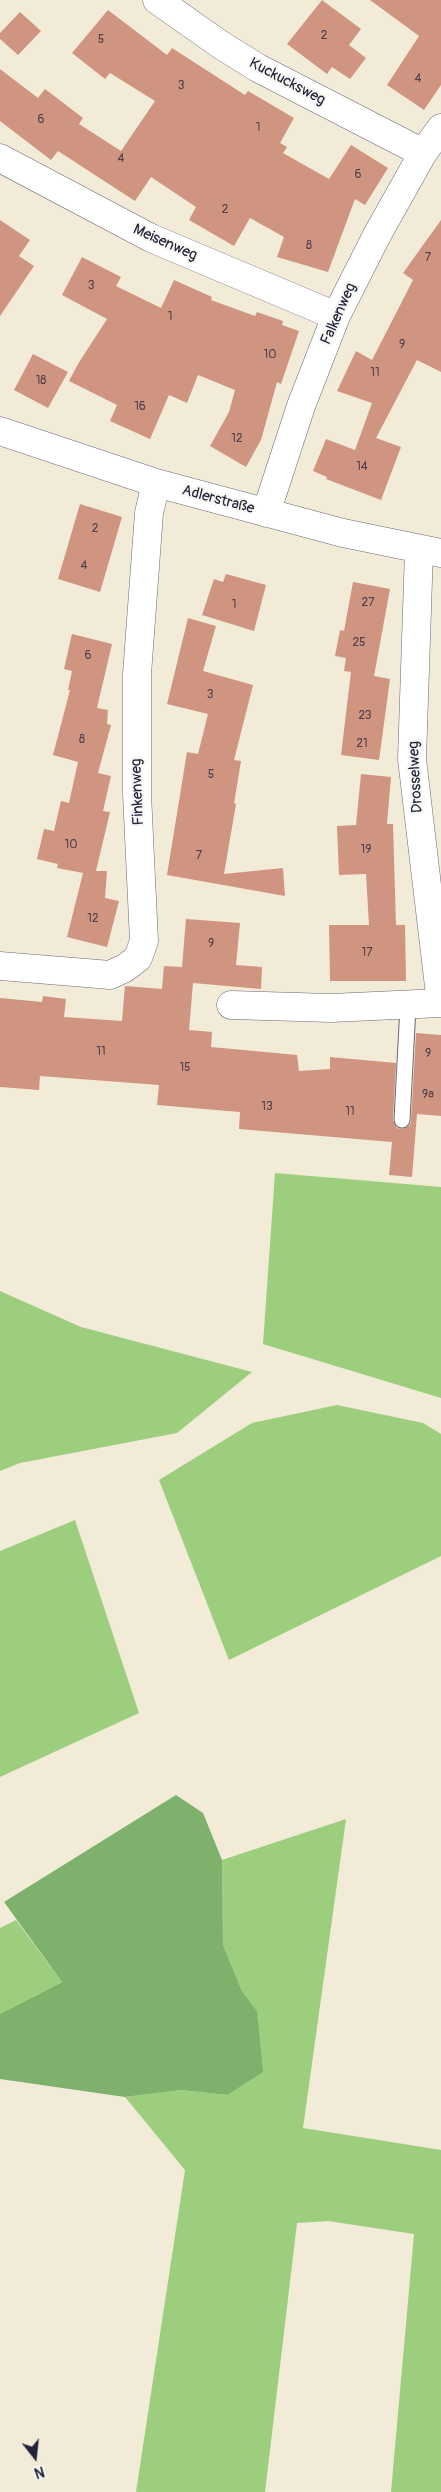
<!DOCTYPE html>
<html>
<head>
<meta charset="utf-8">
<style>
  body { margin:0 }
  #map { position:relative; width:441px; height:2492px; overflow:hidden; background:#f1ebd8; font-family:Pangolin,sans-serif }
  canvas { display:block }
  .north { position:absolute; left:10px; top:2432px; width:50px; height:50px; -webkit-text-stroke:4px #f6f6f2; paint-order:stroke; rotate:164deg; font-size:14px; font-weight:700; line-height:20px; text-align:center; color:#22223b }
  .north::after { content:''; display:block; margin:auto; width:18px; height:22px; background:#22223b; clip-path:polygon(50% 0,100% 100%,50% 72%,0 100%) }
</style>
</head>
<body>
<div id="map">
<canvas width="441" height="2492"></canvas>
<div class="north">N</div>
</div>
<script>
const context = document.querySelector('canvas').getContext('2d');
context.lineJoin = 'round';
function fillPath(path, color) { context.fillStyle = color; context.fill(path, 'evenodd'); }
const shape = rows => new Path2D(rows.map(r => 'M' + r).join(''));
function strokePath(path, color, width, dash) { context.strokeStyle = color; context.lineWidth = width; context.lineCap = dash ? 'butt' : 'round'; context.setLineDash(dash || []); context.stroke(path); }
function drawText(font, color, halo, rows, align = 'center') {
  context.font = font + ' Pangolin,sans-serif'; context.lineWidth = 4.5; context.setLineDash([]); context.textBaseline = 'middle'; context.strokeStyle = halo; context.fillStyle = color; for (const [text, x, y, turn = 0] of rows) {
    context.save(); context.translate(x, y); context.rotate((+turn || 0) * Math.PI / 180); context.textAlign = isNaN(turn) ? turn : align; if (halo) context.strokeText(text, 0, 0); context.fillText(text, 0, 0); context.restore();
  }
}
const green = shape([
  [275,1173,441,1187,441,1398,263,1344],
  [0,1291,81,1327,252,1372,177,1433,20,1463,0,1471],
  [337,1405,423,1423,441,1434,441,1556,229,1660,159,1480,252,1423],
  [75,1520,139,1713,0,1777,0,1551],
  [346,1819,303,2128,441,2150,441,2492,391,2492,414,2234,328,2221,297,2223,265,2492,136,2492,185,2170,125,2097,181,2090,227,2095,257,2011,242,1991,223,1945,222,1860],
  [16,1920,62,1982,0,2014,0,1928]
]);
const forest = shape([
  [176,1795,203,1813,222,1860,223,1945,242,1991,257,2011,263,2072,227,2095,181,2090,125,2097,0,2079,0,2014,62,1982,4,1902]
]);
const building = shape([
  [322,0,361,29,349,45,366,58,350,79,332,67,327,74,287,44],
  [370,0,441,0,441,85,424,110,387,85,419,36],
  [108,10,167,55,172,48,245,95,248,91,294,118,280,143,287,147,283,153,329,179,351,145,388,168,365,205,355,199,328,272,277,257,284,237,250,218,234,246,189,220,196,207,151,177,135,201,58,151,51,160,0,121,0,69,38,98,45,89,83,118,79,124,121,151,155,101,110,73,105,79,72,53],
  [20,12,41,31,18,55,0,39,0,33],
  [0,220,30,240,19,256,34,266,0,316],
  [441,220,441,372,417,360,376,438,401,447,381,500,326,479,327,477,313,471,326,439,355,450,372,403,337,391,356,351,372,360,413,280,403,273],
  [82,257,121,277,116,286,161,308,174,280,212,297,211,300,255,316,257,312,283,321,282,325,299,331,281,384,277,382,261,440,246,467,210,446,229,412,235,390,198,375,187,403,169,395,150,439,110,421,117,405,69,381,78,364,107,319,62,295],
  [33,354,68,372,48,408,14,390],
  [80,504,122,517,100,592,58,579],
  [226,574,266,585,254,631,202,615,214,579,223,582],
  [353,582,390,589,374,676,390,679,379,760,341,755,351,672,344,671,346,658,335,656,340,630,344,631],
  [188,618,216,626,203,671,253,685,234,760,241,761,234,803,236,804,224,874,283,868,285,896,167,875,187,752,198,754,208,714,167,704],
  [72,634,112,644,97,708,108,710,107,724,111,725,98,773,111,776,103,811,110,812,96,871,107,871,105,898,119,901,107,947,67,937,83,873,57,868,58,864,37,859,44,829,54,831,61,801,69,803,78,762,53,755,70,690,68,690,72,671,64,669],
  [361,774,391,777,387,824,393,824,396,925,405,925,406,981,330,981,329,925,369,925,366,874,339,875,337,826,356,825],
  [186,919,240,923,236,965,262,967,261,989,193,983,189,1030,212,1032,211,1047,297,1055,299,1071,330,1069,330,1057,396,1063,393,1120,397,1128,402,1129,410,1125,411,1120,416,1033,441,1035,441,1116,417,1114,412,1177,389,1175,392,1142,239,1129,240,1112,157,1105,159,1085,40,1076,39,1090,0,1087,0,998,42,1002,43,996,66,999,64,1017,122,1021,125,986,162,989,164,966,182,967]
]);
const service = shape([
  [402,1120,408,1006]
]);
const minor = shape([
  [157,0,221,45,258,68,423,153],
  [0,158,151,238,336,316],
  [0,431,156,483,343,533,441,553],
  [266,513,301,406,336,316,377,235,423,153,441,128],
  [419,550,412,759,441,1003],
  [0,966,110,975,125,968,138,958,144,941,137,794,137,674,149,513,156,483],
  [231,1005,331,1008,440,1003]
]);
const numberNames = [
  ["2",324,36],
  ["5",101,40],
  ["4",418,79],
  ["3",181,86],
  ["6",41,120],
  ["1",258,128],
  ["4",121,159],
  ["6",358,175],
  ["2",225,210],
  ["8",309,246],
  ["7",428,258],
  ["3",91,286],
  ["1",170,317],
  ["9",402,345],
  ["10",270,355],
  ["11",375,373],
  ["18",41,381],
  ["16",140,407],
  ["12",237,439],
  ["14",362,467],
  ["2",95,529],
  ["4",84,566],
  ["27",368,603],
  ["1",234,605],
  ["25",359,643],
  ["6",88,656],
  ["3",210,695],
  ["23",365,716],
  ["8",82,740],
  ["21",362,744],
  ["5",211,775],
  ["10",71,845],
  ["19",366,850],
  ["7",199,856],
  ["12",93,919],
  ["9",211,944],
  ["17",367,953],
  ["11",101,1052],
  ["9",428,1054],
  ["15",185,1068],
  ["9a",428,1095],
  ["13",267,1107],
  ["11",350,1112]
];
const streetNames = [
  ["Kuckucksweg",287,82,28],
  ["Meisenweg",165,243,24],
  ["Falkenweg",339,314,-66],
  ["Adlerstraße",218,500,15],
  ["Drosselweg",416,777,-93],
  ["Finkenweg",138,792,-92]
];
fillPath(green, '#9cce7d');
fillPath(forest, '#7db16c');
fillPath(building, '#d09581');
strokePath(service, '#6a6872', 17);
strokePath(minor, '#6a6872', 29);
strokePath(service, '#fff', 15);
strokePath(minor, '#fff', 28);
drawText('12px', '#4e3f4c', null, numberNames);
drawText('15px', '#22223b', '#f6f6f2', streetNames);
</script>
</body>
</html>
